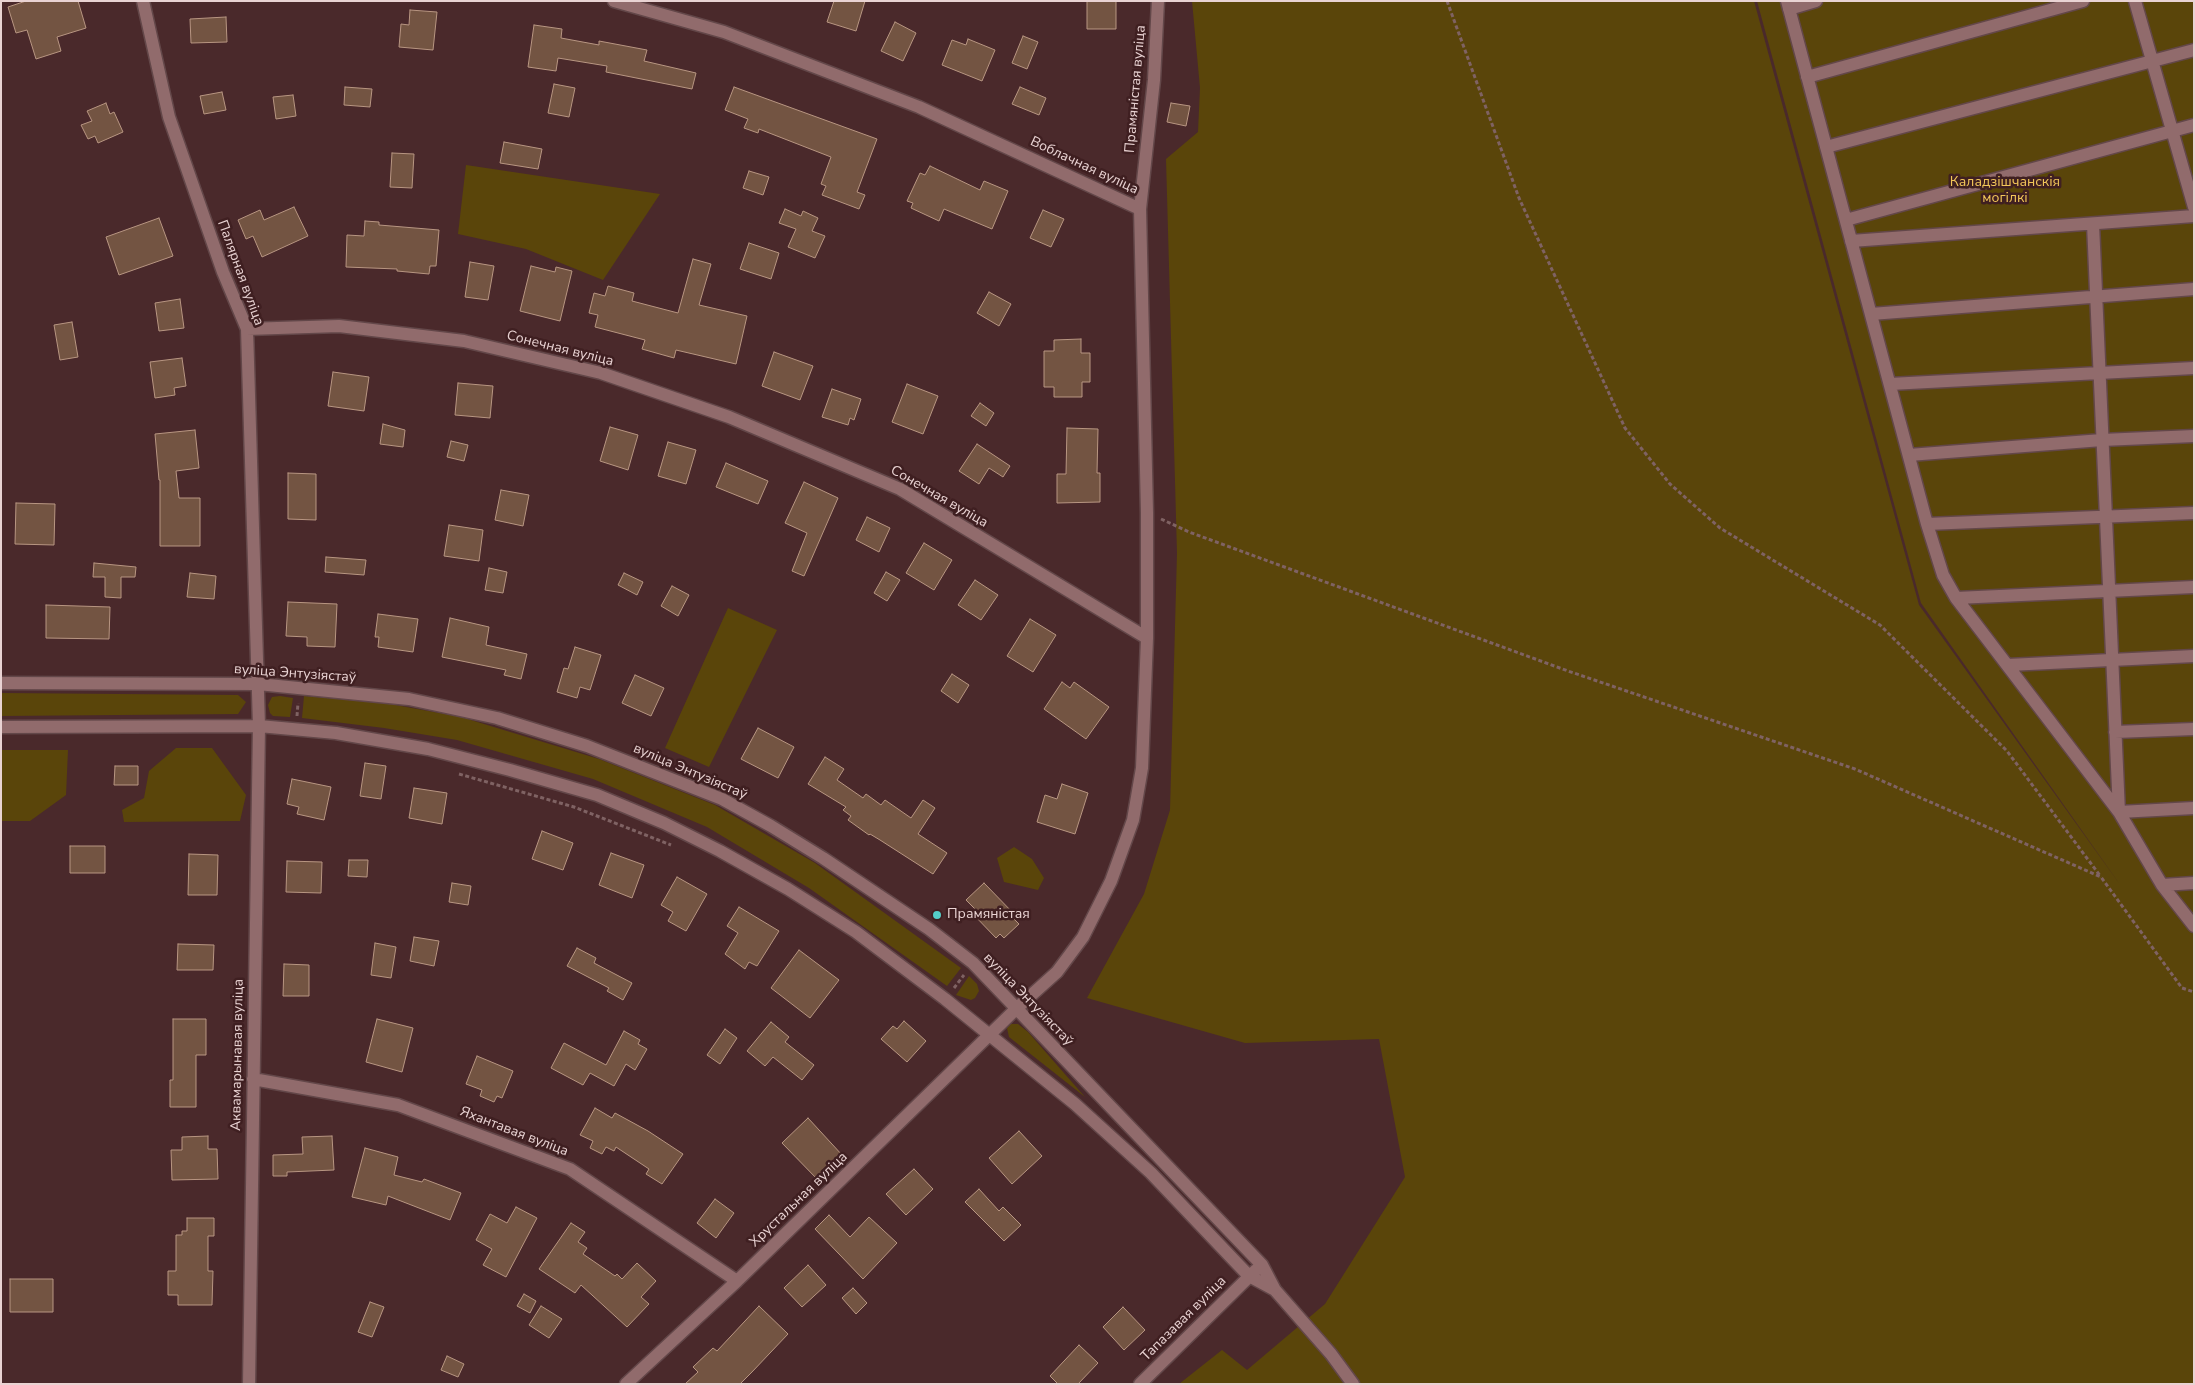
<!DOCTYPE html>
<html>
<head>
<meta charset="utf-8">
<style>
  body { margin:0 }
  #map { position:relative; width:2195px; height:1385px; overflow:hidden; background:#4a292b; font-family:"Nunito Sans",sans-serif }
  canvas { display:block }
  .frame { position:absolute; inset:0; border:2px solid #e9d3d3; pointer-events:none }
</style>
</head>
<body>
<div id="map">
<canvas width="2195" height="1385"></canvas>
<div class="frame"></div>
</div>
<script>
const context = document.querySelector('canvas').getContext('2d');
context.lineJoin = 'round';
function fillPath(path, color) { context.fillStyle = color; context.fill(path, 'evenodd'); }
const shape = rows => new Path2D(rows.map(r => 'M' + r).join(''));
function strokePath(path, color, width, dash) { context.strokeStyle = color; context.lineWidth = width; context.lineCap = dash ? 'butt' : 'round'; context.setLineDash(dash || []); context.stroke(path); }
function drawText(font, color, halo, rows, align = 'center') {
  context.font = font + ' "Nunito Sans",sans-serif'; context.lineWidth = 5; context.setLineDash([]); context.textBaseline = 'middle'; context.strokeStyle = halo; context.fillStyle = color; for (const [text, x, y, turn = 0] of rows) {
    context.save(); context.translate(x, y); context.rotate((+turn || 0) * Math.PI / 180); context.textAlign = isNaN(turn) ? turn : align; if (halo) context.strokeText(text, 0, 0); context.fillText(text, 0, 0); context.restore();
  }
}
const green = shape([
  [1192,1,1754,1,1919,605,2121,886,1921,603,1757,1,2194,1,2194,1384,1179,1384,1222,1350,1247,1370,1325,1304,1405,1177,1379,1039,1245,1043,1087,998,1144,894,1170,810,1177,553,1166,159,1198,132,1200,88],
  [466,165,660,194,603,280,526,249,458,234],
  [728,608,777,630,709,767,665,748],
  [1,693,238,695,246,702,238,714,1,716],
  [280,696,293,698,290,717,273,716,270,713,268,705,272,697],
  [304,696,390,704,461,717,599,759,715,805,815,863,961,968,947,986,809,888,707,827,593,779,457,740,384,728,302,718],
  [176,748,212,748,246,795,240,821,124,822,122,810,144,798,149,771],
  [1,750,68,750,66,795,30,821,1,821],
  [1014,847,1032,859,1044,878,1038,890,1004,882,997,858],
  [969,976,977,984,979,991,975,998,971,1000,956,995],
  [1011,1024,1018,1024,1028,1032,1085,1097,1009,1037,1007,1028]
]);
const building = shape([
  [26,1,78,1,86,28,57,37,61,51,36,59,27,30,16,33,8,7,26,1],
  [834,1,865,1,856,31,827,22,834,1],
  [1087,1,1116,1,1116,29,1087,29,1087,1],
  [410,10,437,12,433,50,399,47,401,24,409,25,410,10],
  [226,17,227,42,191,43,190,19,226,17],
  [895,22,916,33,903,61,881,51,895,22],
  [534,25,562,29,561,38,599,45,599,41,647,50,644,61,696,73,692,89,606,72,607,66,558,58,556,71,528,67,534,25],
  [1023,36,1038,42,1027,69,1012,63,1023,36],
  [968,39,995,50,982,81,942,65,952,40,966,45,968,39],
  [554,84,575,88,569,117,548,113,554,84],
  [345,87,372,89,370,107,344,105,345,87],
  [734,87,877,139,857,192,865,195,859,209,822,195,826,186,821,184,831,157,759,129,758,133,744,128,748,119,725,110,734,87],
  [1020,87,1046,98,1039,115,1012,104,1020,87],
  [222,92,226,110,204,114,200,96,222,92],
  [293,95,296,116,276,119,273,97,293,95],
  [106,103,110,114,114,112,123,132,98,143,95,136,88,139,81,125,92,121,87,111,106,103],
  [1171,103,1190,106,1186,126,1167,122,1171,103],
  [504,142,542,149,538,169,500,163,504,142],
  [392,153,414,154,412,188,390,187,392,153],
  [930,166,980,190,984,181,1008,191,992,229,944,209,939,221,911,208,913,203,907,201,920,173,925,175,930,166],
  [749,171,769,177,763,195,743,188,749,171],
  [294,207,308,236,262,257,253,236,246,239,238,220,260,210,264,220,294,207],
  [785,209,801,216,803,211,818,218,812,231,825,236,815,258,788,247,796,229,779,223,785,209],
  [1043,210,1064,219,1051,247,1030,238,1043,210],
  [159,218,173,256,119,275,106,237,159,218],
  [365,221,379,222,379,225,439,230,436,266,430,266,429,274,397,271,397,269,346,267,347,235,364,236,365,221],
  [749,243,779,253,771,279,740,269,749,243],
  [693,259,711,264,699,305,747,316,736,364,676,350,674,358,642,349,645,340,595,327,598,315,589,313,594,293,605,296,608,286,634,293,632,301,678,313,693,259],
  [470,262,494,266,488,300,465,297,470,262],
  [531,266,555,272,556,267,572,271,560,321,520,311,531,266],
  [989,292,1011,304,999,326,977,313,989,292],
  [180,299,184,328,159,331,155,303,180,299],
  [72,322,78,357,60,360,54,325,72,322],
  [1081,339,1081,353,1090,353,1090,382,1082,382,1082,397,1054,397,1054,387,1044,387,1044,351,1054,351,1054,340,1081,339],
  [774,352,813,366,800,400,762,386,774,352],
  [182,358,186,386,174,388,175,395,155,398,150,362,182,358],
  [333,372,369,377,364,411,328,406,333,372],
  [458,383,493,386,490,418,455,415,458,383],
  [907,384,938,396,923,434,892,422,907,384],
  [832,389,861,399,854,420,850,418,848,425,822,417,832,389],
  [980,403,994,413,986,426,971,416,980,403],
  [383,424,405,430,403,447,380,444,383,424],
  [610,427,638,435,628,470,600,461,610,427],
  [1067,428,1098,429,1097,473,1100,473,1100,502,1057,503,1057,474,1066,474,1067,428],
  [195,430,199,468,176,471,179,498,200,498,200,546,160,546,160,480,159,480,155,434,195,430],
  [451,441,468,445,464,461,447,457,451,441],
  [668,442,696,450,686,484,658,476,668,442],
  [977,444,1010,466,1003,477,989,468,979,484,959,471,977,444],
  [726,463,768,481,758,504,716,487,726,463],
  [288,473,316,474,316,520,288,519,288,473],
  [804,482,838,498,804,576,792,571,807,533,785,523,804,482],
  [501,490,529,495,523,526,495,520,501,490],
  [16,503,55,504,54,545,15,544,16,503],
  [867,517,890,528,879,552,856,540,867,517],
  [449,525,483,530,479,561,444,556,449,525],
  [924,543,952,560,934,590,906,573,924,543],
  [326,557,366,560,364,575,325,572,326,557],
  [94,563,136,567,135,577,121,577,121,598,105,597,105,577,93,577,94,563],
  [489,568,507,572,503,593,485,590,489,568],
  [886,572,900,580,887,601,874,593,886,572],
  [190,573,216,576,214,599,187,597,190,573],
  [624,573,643,582,637,595,618,585,624,573],
  [975,580,998,595,981,620,958,605,975,580],
  [672,586,689,595,678,616,661,606,672,586],
  [288,602,337,604,335,647,307,646,307,637,286,636,288,602],
  [46,605,110,607,109,639,46,638,46,605],
  [378,614,418,619,413,652,378,647,379,637,375,637,378,614],
  [450,618,489,627,486,645,527,654,521,679,504,675,506,670,442,657,450,618],
  [1030,619,1056,635,1033,672,1007,656,1030,619],
  [575,647,601,655,590,690,580,687,577,698,557,692,564,668,568,669,575,647],
  [952,674,969,685,958,703,941,691,952,674],
  [635,675,664,688,651,716,622,703,635,675],
  [1062,682,1070,688,1074,682,1109,707,1086,739,1044,709,1062,682],
  [758,728,794,747,778,778,741,759,758,728],
  [825,757,844,769,837,780,863,798,866,794,881,805,885,800,911,818,923,800,935,808,918,834,947,853,933,874,880,840,870,834,869,835,848,820,851,816,843,810,846,807,808,784,825,757],
  [365,763,386,766,381,799,360,796,365,763],
  [115,766,138,766,138,785,114,785,115,766],
  [292,779,331,787,324,820,297,814,299,807,287,804,292,779],
  [1062,784,1088,793,1075,834,1037,822,1045,795,1057,799,1062,784],
  [414,788,447,793,442,824,409,818,414,788],
  [542,831,573,843,563,870,532,859,542,831],
  [70,846,105,846,105,873,70,873,70,846],
  [611,853,644,865,632,898,599,885,611,853],
  [189,854,218,855,217,895,188,895,189,854],
  [349,860,368,860,367,877,348,876,349,860],
  [287,861,322,862,321,893,286,892,287,861],
  [677,877,707,894,686,931,668,921,673,912,661,905,677,877],
  [452,883,471,886,468,905,449,902,452,883],
  [984,883,1017,917,1014,919,1019,924,1004,938,1000,934,996,938,972,913,975,909,966,900,984,883],
  [739,907,779,931,757,966,749,962,745,969,725,954,738,933,727,926,739,907],
  [414,937,439,941,434,966,410,961,414,937],
  [375,943,396,947,391,978,371,975,375,943],
  [178,944,214,945,213,970,177,970,178,944],
  [577,948,596,958,594,963,632,983,623,1000,607,991,609,988,567,966,577,948],
  [799,950,839,980,810,1018,771,988,799,950],
  [284,964,309,965,309,996,283,996,284,964],
  [173,1019,206,1019,206,1055,196,1055,196,1107,170,1107,170,1080,173,1080,173,1019],
  [377,1019,413,1028,402,1072,366,1062,377,1019],
  [904,1021,926,1041,907,1062,881,1039,893,1026,897,1029,904,1021],
  [771,1022,789,1037,785,1042,814,1065,802,1080,773,1057,765,1066,747,1051,771,1022],
  [725,1029,737,1038,720,1064,707,1055,725,1029],
  [624,1031,640,1040,638,1044,647,1049,635,1070,626,1064,614,1086,590,1073,583,1085,551,1068,564,1043,606,1065,624,1031],
  [477,1056,513,1071,502,1098,497,1096,494,1102,480,1096,482,1090,466,1084,477,1056],
  [595,1108,612,1118,615,1113,648,1131,683,1154,662,1184,646,1174,649,1169,616,1147,614,1151,606,1147,602,1154,590,1148,593,1141,580,1135,595,1108],
  [808,1118,843,1156,818,1180,782,1143,808,1118],
  [1019,1131,1042,1156,1012,1184,989,1158,1019,1131],
  [208,1136,208,1149,217,1149,218,1179,172,1180,171,1150,182,1150,182,1137,208,1136],
  [332,1136,334,1170,287,1172,287,1176,273,1176,273,1155,303,1154,302,1137,332,1136],
  [365,1148,398,1157,394,1175,422,1182,424,1179,461,1193,450,1220,388,1196,386,1205,352,1197,365,1148],
  [914,1169,933,1189,906,1215,886,1194,914,1169],
  [979,1189,999,1211,1003,1207,1021,1225,1004,1241,965,1202,979,1189],
  [715,1199,734,1213,716,1238,697,1223,715,1199],
  [516,1207,537,1218,506,1277,483,1265,492,1249,476,1240,490,1214,507,1223,516,1207],
  [829,1215,850,1237,869,1217,897,1243,863,1279,815,1229,829,1215],
  [187,1218,214,1218,214,1236,208,1236,208,1271,213,1271,212,1305,178,1305,178,1295,168,1295,168,1271,176,1271,176,1235,182,1235,182,1231,187,1231,187,1218],
  [571,1223,585,1232,578,1242,587,1248,583,1254,615,1276,617,1274,622,1279,637,1263,656,1281,641,1297,649,1304,627,1327,581,1285,575,1293,539,1269,571,1223],
  [808,1265,826,1285,802,1307,784,1288,808,1265],
  [10,1279,53,1279,53,1312,10,1312,10,1279],
  [853,1288,867,1303,856,1314,842,1298,853,1288],
  [524,1294,536,1301,530,1313,517,1306,524,1294],
  [370,1302,384,1307,372,1337,358,1332,370,1302],
  [541,1306,562,1319,549,1338,529,1325,541,1306],
  [759,1306,788,1334,752,1372,740,1384,685,1384,698,1372,693,1367,713,1348,717,1351,759,1306],
  [1123,1307,1145,1330,1124,1350,1103,1327,1123,1307],
  [1079,1345,1098,1363,1078,1384,1058,1384,1050,1376,1079,1345],
  [447,1356,464,1364,458,1377,441,1370,447,1356]
]);
const path = shape([
  [1447,1,1519,198,1625,428,1670,484,1720,528,1880,625,2007,751,2101,877],
  [1161,519,1189,532,1568,671,1855,769,2101,877,2182,988,2194,992],
  [297,716,298,703],
  [459,774,574,807,671,845],
  [954,988,964,975]
]);
const minor = shape([
  [143,1,169,117,223,272,247,329,259,726,249,1384],
  [614,1,724,32,919,107,1140,209],
  [1787,1,1927,524,1943,575,1956,598,2119,812,2162,885,2194,926],
  [2135,1,2194,207],
  [1789,9,1816,1],
  [1807,77,2083,1],
  [1826,147,2194,50],
  [1846,220,2194,125],
  [2093,224,2119,812,2194,808],
  [1851,241,2194,216],
  [1871,314,2194,289],
  [247,329,339,326,464,341,601,373,729,417,900,489,1147,638],
  [1890,384,2194,368],
  [1909,455,2102,440,2194,436],
  [1927,524,2194,513],
  [1956,598,2194,587],
  [2008,665,2194,656],
  [1,683,258,684,409,699,497,718,587,746,722,799,771,826,823,858,929,929,973,963,1262,1265,1275,1290,1331,1354,1353,1384],
  [1,727,259,726,336,733,428,749,510,770,597,795,664,823,720,851,788,889,856,932,945,999,1075,1104,1151,1173,1249,1276,1275,1290],
  [2115,732,2194,729],
  [2162,885,2194,883],
  [253,1079,398,1105,570,1169,737,1281],
  [626,1384,737,1281,1017,1008,1057,972,1083,937,1111,881,1133,820,1142,768,1147,638,1147,513,1140,209,1154,80,1158,1],
  [1140,1384,1256,1270]
]);
const markers = [
  [937,915,5,"#54cdc7"]
];
const streetNames = [
  ["Прамяністая вуліца",1136,89,-85],
  ["Воблачная вуліца",1084,166,25],
  ["Палярная вуліца",240,273,70],
  ["Сонечная вуліца",560,349,14],
  ["Сонечная вуліца",939,497,30],
  ["вуліца Энтузіястаў",295,674,4],
  ["вуліца Энтузіястаў",690,772,23],
  ["вуліца Энтузіястаў",1028,1000,46],
  ["Аквамарынавая вуліца",238,1055,-89],
  ["Яхантавая вуліца",514,1132,21],
  ["Хрустальная вуліца",799,1200,-44],
  ["Тапазавая вуліца",1184,1319,-45]
];
const parkNames = [
  ["Каладзішчанскія",2005,183],
  ["могілкі",2005,199]
];
const poiNames = [
  ["Прамяністая",947,915]
];
fillPath(green, '#5a450a');
fillPath(building, '#735442');
strokePath(building, '#b89682', 1);
strokePath(minor, '#634749', 15);
strokePath(path, '#7f6263', 3, [4, 2.5]);
strokePath(minor, '#916b6c', 12);
for (const [x, y, r, color] of markers) { const dot = new Path2D(); dot.arc(x, y, r, 0, 2 * Math.PI); context.fillStyle = color; context.fill(dot); strokePath(dot, '#3f1f21', 2); }
drawText('14px', '#e9d3d3', '#3f1f21', streetNames);
drawText('14px', '#f2c659', '#3f1f21', parkNames);
drawText('14px', '#e9d3d3', '#3f1f21', poiNames, 'left');
</script>
</body>
</html>
